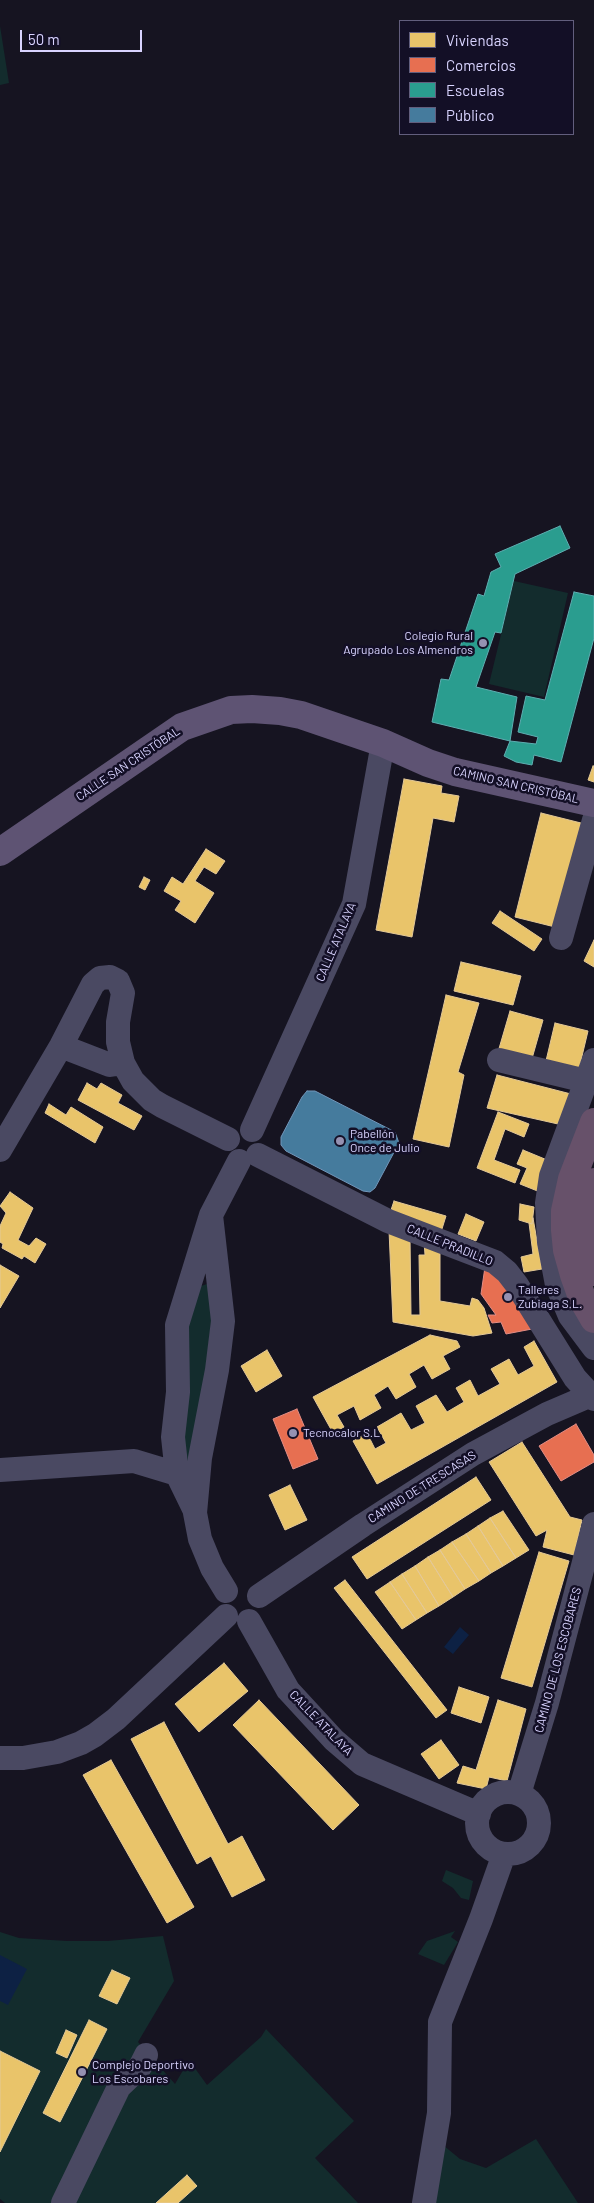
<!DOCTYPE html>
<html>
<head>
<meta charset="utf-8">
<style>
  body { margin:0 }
  #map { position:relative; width:594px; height:2203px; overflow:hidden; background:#161421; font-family:Barlow,sans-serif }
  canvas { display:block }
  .legend { position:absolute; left:399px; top:20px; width:175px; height:115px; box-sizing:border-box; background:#130f26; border:1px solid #625e7d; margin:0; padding:6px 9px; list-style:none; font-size:15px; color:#d9d4ff }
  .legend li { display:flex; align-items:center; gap:10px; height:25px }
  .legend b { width:25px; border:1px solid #625e7d }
  .scale { position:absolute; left:20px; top:30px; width:122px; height:22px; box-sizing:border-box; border:2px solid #d9d4ff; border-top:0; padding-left:6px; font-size:15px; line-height:18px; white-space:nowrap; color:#d9d4ff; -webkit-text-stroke:4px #130f26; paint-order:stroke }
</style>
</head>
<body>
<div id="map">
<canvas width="594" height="2203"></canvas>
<ul class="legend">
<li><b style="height:14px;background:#e9c46a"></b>Viviendas</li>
<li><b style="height:14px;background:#e76f51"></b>Comercios</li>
<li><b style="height:14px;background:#2a9d8f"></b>Escuelas</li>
<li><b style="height:14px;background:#457b9d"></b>Público</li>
</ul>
<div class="scale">50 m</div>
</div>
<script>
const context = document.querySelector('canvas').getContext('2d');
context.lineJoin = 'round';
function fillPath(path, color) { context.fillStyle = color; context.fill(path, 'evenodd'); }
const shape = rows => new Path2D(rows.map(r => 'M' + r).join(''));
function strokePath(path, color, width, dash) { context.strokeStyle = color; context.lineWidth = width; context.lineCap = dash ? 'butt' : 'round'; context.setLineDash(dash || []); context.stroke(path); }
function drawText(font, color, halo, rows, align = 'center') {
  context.font = font + ' Barlow,sans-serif'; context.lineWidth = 5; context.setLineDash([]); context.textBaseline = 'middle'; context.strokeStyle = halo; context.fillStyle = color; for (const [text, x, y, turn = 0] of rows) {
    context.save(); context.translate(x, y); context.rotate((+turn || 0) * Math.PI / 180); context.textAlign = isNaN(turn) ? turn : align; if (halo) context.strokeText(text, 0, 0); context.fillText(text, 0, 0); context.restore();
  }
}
const green = shape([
  [0,26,9,83,0,85],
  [514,581,568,593,544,697,489,684],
  [207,1284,214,1294,196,1466,183,1463,185,1325,201,1286],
  [446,1870,473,1881,469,1900,461,1898,453,1888,442,1881],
  [455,1931,451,1937,458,1942,444,1965,418,1954,427,1941],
  [0,1932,19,1938,67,1941,108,1941,163,1936,174,1981,138,2042,175,2084,189,2060,207,2085,261,2037,266,2029,354,2121,315,2158,358,2203,5,2203,0,2199],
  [536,2139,578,2203,432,2203,443,2145,460,2159,486,2168]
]);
const water = shape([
  [460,1627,469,1635,453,1654,444,1647],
  [0,1955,27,1969,8,2005,0,2001]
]);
const homes = shape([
  [593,766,594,766,594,782,588,780,593,766],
  [404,779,442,786,441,793,459,796,454,822,433,818,412,937,376,930,404,779],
  [541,813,581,823,555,927,515,917,541,813],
  [206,849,225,861,216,874,204,867,195,881,214,893,195,923,175,910,181,901,164,891,172,877,183,884,206,849],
  [144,877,150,880,145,890,139,887,144,877],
  [500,911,542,939,534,951,492,923,500,911],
  [594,940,594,967,584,961,594,940],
  [461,962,521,976,513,1005,454,991,461,962],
  [446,995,479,1003,458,1072,464,1075,449,1147,413,1139,446,995],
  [510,1011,543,1020,531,1062,498,1052,510,1011],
  [555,1023,588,1031,578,1073,545,1065,555,1023],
  [497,1075,571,1094,558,1124,487,1108,497,1075],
  [87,1083,97,1089,101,1083,122,1095,118,1103,142,1116,134,1130,78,1100,87,1083],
  [49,1104,66,1115,71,1107,103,1127,95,1143,45,1113,49,1104],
  [498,1112,529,1124,524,1137,505,1129,494,1160,520,1170,515,1183,477,1168,498,1112],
  [523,1150,552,1162,540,1192,520,1184,527,1168,517,1164,523,1150],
  [10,1192,33,1208,18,1240,29,1246,36,1238,46,1244,35,1263,24,1256,22,1259,2,1248,3,1244,0,1242,0,1226,6,1213,0,1206,10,1192],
  [394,1201,446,1216,441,1232,389,1216,394,1201],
  [520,1204,534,1207,532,1224,519,1220,520,1204],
  [466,1214,484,1222,476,1241,458,1234,466,1214],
  [533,1218,542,1269,524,1272,521,1257,533,1254,529,1223,532,1224,533,1218],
  [389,1230,410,1238,411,1315,420,1315,419,1255,425,1255,424,1241,440,1250,440,1301,470,1306,472,1298,478,1300,484,1308,492,1333,473,1336,393,1322,389,1230],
  [0,1265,19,1276,0,1308,0,1265],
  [430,1335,457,1341,460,1347,443,1356,450,1369,432,1379,424,1365,409,1374,416,1387,396,1399,388,1386,374,1395,381,1408,360,1420,354,1406,337,1415,344,1427,333,1433,313,1397,430,1335],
  [534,1341,557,1382,377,1484,353,1441,367,1433,375,1449,386,1443,377,1427,401,1413,411,1430,425,1423,416,1406,436,1395,447,1412,464,1402,456,1388,470,1380,478,1396,500,1384,491,1369,509,1359,518,1375,534,1366,524,1347,534,1341],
  [267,1350,282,1376,256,1392,241,1366,267,1350],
  [522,1442,570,1517,582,1520,574,1555,543,1547,547,1530,536,1536,489,1462,522,1442],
  [476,1477,491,1500,367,1579,352,1557,476,1477],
  [290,1485,307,1520,285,1530,269,1495,290,1485],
  [503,1511,529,1550,516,1558,490,1518,503,1511],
  [490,1518,516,1558,503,1566,478,1526,490,1518],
  [478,1526,503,1566,491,1573,466,1534,478,1526],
  [466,1534,491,1573,479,1581,452,1542,466,1534],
  [452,1542,479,1581,465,1589,440,1550,452,1542],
  [440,1550,465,1589,453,1597,428,1557,440,1550],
  [539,1552,569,1561,532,1687,501,1678,539,1552],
  [428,1557,453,1597,439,1606,415,1566,428,1557],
  [415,1566,439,1606,427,1613,402,1574,415,1566],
  [402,1574,427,1613,416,1620,390,1582,402,1574],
  [345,1580,447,1710,436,1718,334,1588,345,1580],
  [390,1582,416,1620,402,1629,375,1592,390,1582],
  [224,1663,248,1691,199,1732,175,1704,224,1663],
  [459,1687,489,1697,481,1723,451,1713,459,1687],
  [259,1700,359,1805,333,1830,233,1725,259,1700],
  [498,1700,526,1709,507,1781,489,1777,486,1789,457,1783,463,1766,476,1770,498,1700],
  [164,1722,228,1844,242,1836,265,1880,232,1897,211,1856,197,1864,131,1739,164,1722],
  [441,1740,459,1765,439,1779,421,1754,441,1740],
  [111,1760,194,1907,167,1923,83,1775,111,1760],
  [112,1970,130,1978,117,2004,99,1996,112,1970],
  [89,2020,107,2029,60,2122,43,2113,89,2020],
  [66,2030,77,2035,67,2058,56,2053,66,2030],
  [0,2051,40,2071,0,2152,0,2051],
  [187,2175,197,2186,178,2203,156,2203,187,2175]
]);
const shops = shape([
  [485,1267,515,1292,532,1329,506,1334,501,1322,492,1323,488,1315,496,1315,481,1294,485,1267],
  [297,1409,318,1459,293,1469,273,1419,297,1409],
  [576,1424,594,1455,594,1462,561,1481,539,1446,576,1424]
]);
const schools = shape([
  [560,526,570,548,515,574,501,633,495,632,476,687,517,697,510,741,432,722,441,679,449,680,478,594,484,596,491,572,501,567,495,554,560,526],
  [574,592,594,596,594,638,561,762,534,755,532,765,516,762,504,756,510,741,536,744,538,737,518,732,526,696,545,700,574,592]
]);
const public = shape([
  [307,1091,315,1091,395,1132,399,1143,375,1188,370,1192,363,1191,286,1151,281,1145,281,1137,302,1097,307,1091]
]);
const minor = shape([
  [561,938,594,820],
  [61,1046,110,1065,123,1063],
  [499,1060,586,1081],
  [594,1060,551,1176,547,1203,549,1242,557,1285,570,1316,594,1348],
  [252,1130,354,904,383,743],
  [0,1150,61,1046,93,984,100,978,110,977,118,981,123,993,118,1022,118,1042,123,1063,133,1081,152,1100,162,1106,228,1139],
  [258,1155,388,1221,495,1262,507,1272,517,1285,575,1378,594,1399],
  [211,1215,223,1321,217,1370,200,1458,195,1513,200,1539,212,1568,226,1591],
  [0,1470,134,1461,177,1474],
  [195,1511,177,1474,173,1437,178,1392,177,1325,211,1215,239,1161],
  [259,1596,363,1525,473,1454,547,1414,589,1396],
  [249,1621,288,1690,334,1740,362,1764,479,1814],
  [0,1758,23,1758,57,1752,81,1743,95,1735,116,1719,226,1616],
  '477 1823a31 31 0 1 1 62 0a31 31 0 1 1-62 0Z',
  [519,1794,547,1703,594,1524],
  [63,2203,119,2087,140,2067,146,2055],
  [424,2203,439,2113,440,2022,481,1919,504,1854]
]);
const major = shape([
  [0,852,182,727,231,710,252,709,280,711,301,715,383,743,428,763,455,772,594,803]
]);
const highway = shape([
  [594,1122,572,1179,565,1211,565,1230,567,1250,574,1275,583,1300,594,1319],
  [594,1182,589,1197,586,1229,591,1263,594,1272]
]);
const markers = [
  [483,643,5,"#9591b1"],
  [340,1141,5,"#9591b1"],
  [508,1297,5,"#9591b1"],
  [293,1433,5,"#9591b1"],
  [82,2072,5,"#9591b1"]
];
const poiNames = [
  ["Colegio Rural",473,636,"right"],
  ["Agrupado Los Almendros",473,650,"right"],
  ["Pabellón",350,1134],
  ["Once de Julio",350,1148],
  ["Talleres",518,1290],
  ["Zubiaga S.L.",518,1304],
  ["Tecnocalor S.L",303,1433],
  ["Complejo Deportivo",92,2065],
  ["Los Escobares",92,2079]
];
const streetNames = [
  ["CALLE SAN CRISTÓBAL",128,764,-34],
  ["CAMINO SAN CRISTÓBAL",516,785,13],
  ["CALLE ATALAYA",336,942,-67],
  ["CALLE PRADILLO",450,1245,22],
  ["CAMINO DE TRESCASAS",422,1487,-32],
  ["CAMINO DE LOS ESCOBARES",558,1660,-75],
  ["CALLE ATALAYA",321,1723,46]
];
fillPath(green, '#132c2d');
fillPath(water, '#0d2144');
fillPath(homes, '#e9c46a');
strokePath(homes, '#e4c997', 1);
fillPath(shops, '#e76f51');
strokePath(shops, '#e38d85', 1);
fillPath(schools, '#2a9d8f');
strokePath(schools, '#5eaeb1', 1);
fillPath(public, '#457b9d');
strokePath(public, '#7196ba', 1);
strokePath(minor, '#4a4962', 24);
strokePath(major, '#5e5373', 28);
strokePath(highway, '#67516a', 28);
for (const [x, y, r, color] of markers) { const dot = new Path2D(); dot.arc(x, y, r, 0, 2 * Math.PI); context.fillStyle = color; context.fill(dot); strokePath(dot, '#130f26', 2); }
drawText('12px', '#d9d4ff', '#130f26', poiNames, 'left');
drawText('12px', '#d9d4ff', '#130f26', streetNames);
</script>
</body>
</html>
